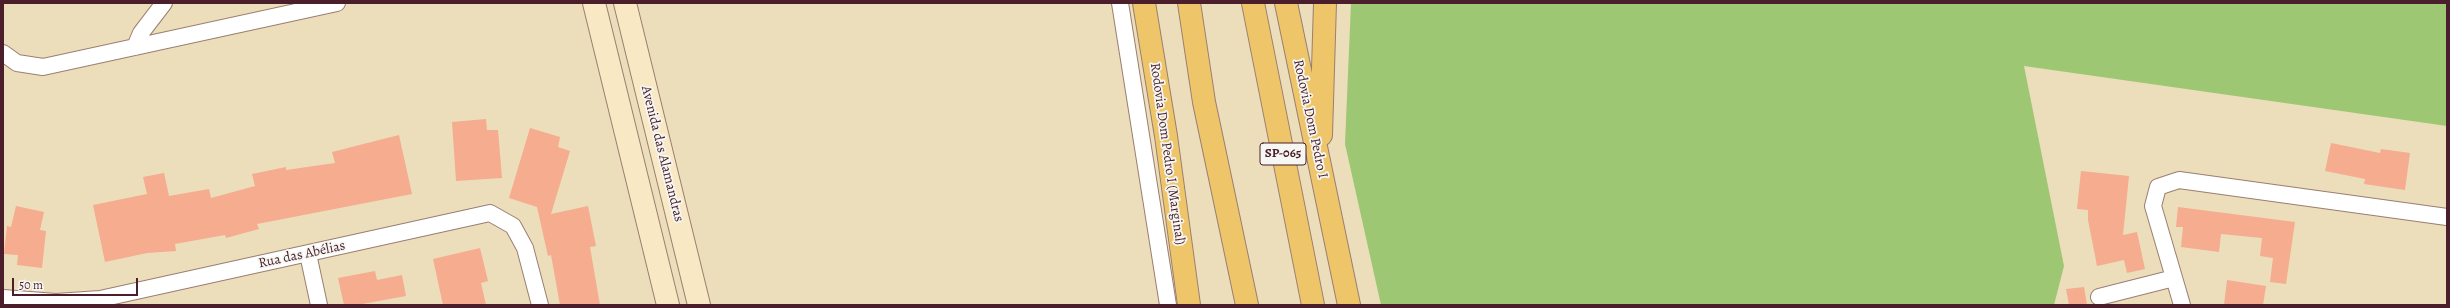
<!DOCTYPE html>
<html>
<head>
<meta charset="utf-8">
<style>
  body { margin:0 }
  #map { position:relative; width:2450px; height:308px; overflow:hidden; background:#ecdeba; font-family:Alegreya,serif }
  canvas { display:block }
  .frame { position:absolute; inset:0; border:4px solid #4a1f2b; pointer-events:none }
  .scale { position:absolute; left:12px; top:278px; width:126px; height:18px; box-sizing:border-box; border:2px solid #4a1f2b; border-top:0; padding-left:5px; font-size:12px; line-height:14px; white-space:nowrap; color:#4a1f2b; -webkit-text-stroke:3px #f6f6f2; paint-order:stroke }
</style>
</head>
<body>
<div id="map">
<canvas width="2450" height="308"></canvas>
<div class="frame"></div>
<div class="scale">50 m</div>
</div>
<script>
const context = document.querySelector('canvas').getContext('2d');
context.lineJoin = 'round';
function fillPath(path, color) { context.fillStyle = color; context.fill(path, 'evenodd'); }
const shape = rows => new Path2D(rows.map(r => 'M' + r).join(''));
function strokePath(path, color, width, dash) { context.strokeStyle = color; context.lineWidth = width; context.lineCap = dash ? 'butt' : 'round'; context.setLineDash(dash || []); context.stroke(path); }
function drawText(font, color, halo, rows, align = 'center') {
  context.font = font + ' Alegreya,serif'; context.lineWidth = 3.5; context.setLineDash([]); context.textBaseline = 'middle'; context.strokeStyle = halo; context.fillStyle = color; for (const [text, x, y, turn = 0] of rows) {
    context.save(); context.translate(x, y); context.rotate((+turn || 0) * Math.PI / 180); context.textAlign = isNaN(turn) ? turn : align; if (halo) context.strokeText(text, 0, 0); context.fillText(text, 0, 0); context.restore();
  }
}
const green = shape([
  [1351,3,2447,3,2447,126,2024,66,2064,266,2054,305,1381,305,1345,144]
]);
const building = shape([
  [486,119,487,130,498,130,502,178,456,181,452,122],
  [530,128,560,137,558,147,570,151,551,214,588,206,596,246,590,247,600,305,560,305,551,255,548,256,537,207,509,198],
  [399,135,412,194,257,224,259,229,226,238,225,235,175,244,176,251,147,253,105,262,93,205,147,194,143,177,164,173,169,196,209,189,211,198,255,186,252,174,286,167,286,170,335,163,332,152],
  [2331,143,2380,153,2381,149,2410,153,2405,190,2364,184,2365,179,2325,171],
  [2081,171,2129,176,2123,235,2137,232,2145,269,2127,273,2124,260,2097,266,2088,220,2088,210,2077,209],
  [16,206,44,212,40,230,46,231,42,268,17,265,18,255,4,254,7,226,11,227],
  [2178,207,2295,222,2286,284,2270,282,2273,258,2260,256,2262,238,2221,234,2219,252,2181,247,2183,227,2176,227],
  [480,248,488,281,481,283,486,305,443,305,433,259],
  [375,271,377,280,402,275,406,296,357,305,344,305,338,278],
  [2227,280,2266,286,2263,305,2224,305],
  [2084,287,2087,305,2069,305,2066,289]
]);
const street = shape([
  [1120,3,1168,305],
  [135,47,141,33,164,3],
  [3,53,17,63,43,67,337,3],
  [308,254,319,305],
  [2099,297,2174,278],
  [3,298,56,302,100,299,490,213,513,226,525,248,540,305],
  [2182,305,2153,206,2158,187,2179,180,2447,217]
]);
const secondary = shape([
  [594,3,668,305],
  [625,3,699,305]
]);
const highway = shape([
  [1144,3,1166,136,1189,305],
  [1189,3,1204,102,1247,305],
  [1253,3,1313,305],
  [1286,3,1349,305],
  [1321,135,1325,3]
]);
const shields = [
  [1283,154,46]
];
const shieldNames = [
  ["SP-065",1283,154]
];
const streetNames = [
  ["Rodovia Dom Pedro I",1310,119,78],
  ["Avenida das Alamandras",662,154,76],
  ["Rodovia Dom Pedro I (Marginal)",1167,154,82],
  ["Rua das Abélias",302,255,-12]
];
fillPath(green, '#9dc773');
fillPath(building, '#f5ac8f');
strokePath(street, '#9b7e72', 18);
strokePath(secondary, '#9b7e72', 24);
strokePath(highway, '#9b7e72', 24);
strokePath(street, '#fff', 16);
strokePath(secondary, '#f8e8c3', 22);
strokePath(highway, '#eec569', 22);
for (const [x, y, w] of shields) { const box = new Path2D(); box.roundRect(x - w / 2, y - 11, w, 22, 3); context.fillStyle = '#f6f6f2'; context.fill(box); strokePath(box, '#4a1f2b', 1); }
drawText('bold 13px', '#4a1f2b', null, shieldNames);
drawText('14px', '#4a1f2b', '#f6f6f2', streetNames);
</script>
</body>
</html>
